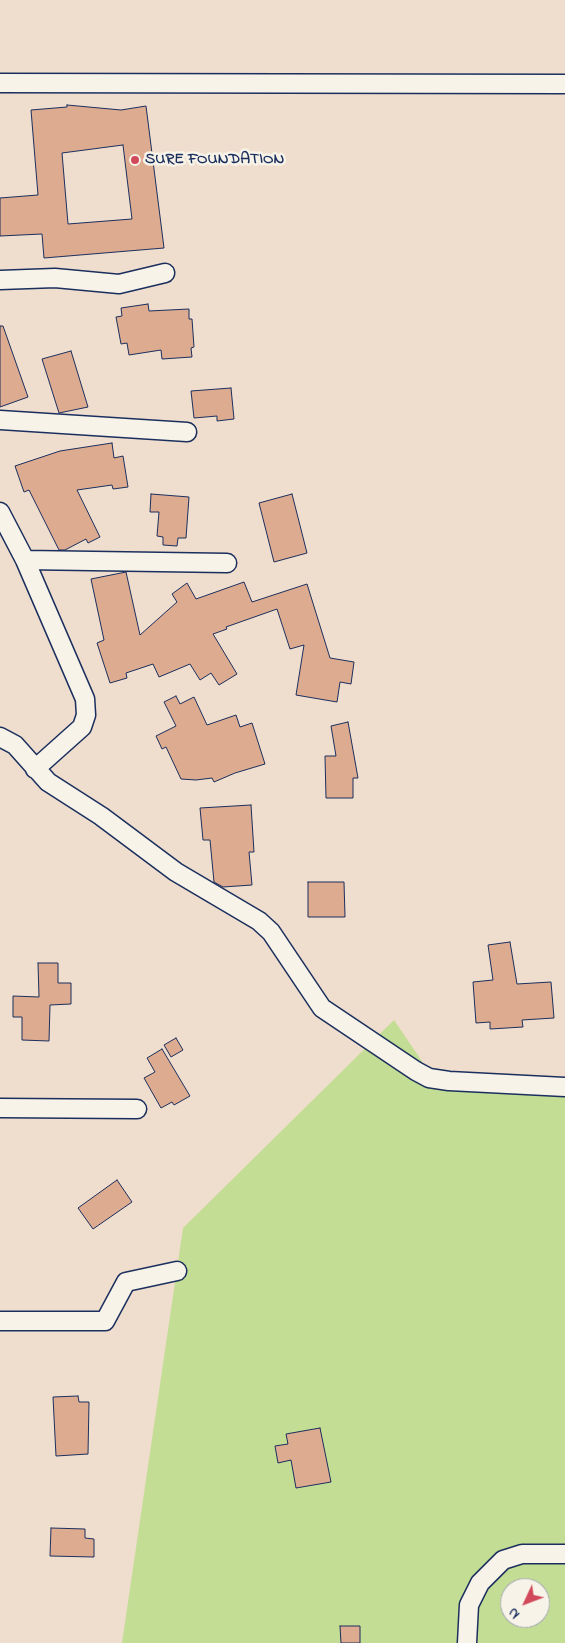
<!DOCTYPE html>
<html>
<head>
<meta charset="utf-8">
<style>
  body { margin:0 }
  #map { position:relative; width:565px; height:1643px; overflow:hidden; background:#efddcd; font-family:"Indie Flower",sans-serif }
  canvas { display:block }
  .north { position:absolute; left:500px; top:1578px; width:50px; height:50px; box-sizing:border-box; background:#f7f3e8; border:1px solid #9fa5b1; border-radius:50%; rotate:227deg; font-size:14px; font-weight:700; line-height:20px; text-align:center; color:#1b2f5e }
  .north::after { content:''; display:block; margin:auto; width:18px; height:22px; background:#d1495b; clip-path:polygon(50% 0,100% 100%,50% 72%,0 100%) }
</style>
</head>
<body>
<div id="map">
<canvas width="565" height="1643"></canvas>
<div class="north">N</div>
</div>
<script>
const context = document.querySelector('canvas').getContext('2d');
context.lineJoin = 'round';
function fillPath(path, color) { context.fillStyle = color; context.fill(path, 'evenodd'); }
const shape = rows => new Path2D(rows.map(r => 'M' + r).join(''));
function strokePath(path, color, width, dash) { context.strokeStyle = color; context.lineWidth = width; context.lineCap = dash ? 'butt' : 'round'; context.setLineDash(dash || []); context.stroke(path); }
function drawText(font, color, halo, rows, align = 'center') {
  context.font = font + ' "Indie Flower",sans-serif'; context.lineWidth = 5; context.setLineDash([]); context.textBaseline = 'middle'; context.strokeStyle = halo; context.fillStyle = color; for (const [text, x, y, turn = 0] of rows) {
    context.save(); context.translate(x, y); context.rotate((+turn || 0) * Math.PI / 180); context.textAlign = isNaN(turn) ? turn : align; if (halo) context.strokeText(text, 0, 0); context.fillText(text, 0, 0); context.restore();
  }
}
const green = shape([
  [394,1020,434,1079,565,1087,565,1643,122,1643,183,1228],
  [510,1588,540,1588,540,1618,510,1618]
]);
const building = shape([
  [67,105,121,110,146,106,164,248,44,258,42,234,0,236,0,198,38,195,31,110,67,107,67,105],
  [123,145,132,219,68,224,62,153,123,145],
  [148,304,149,311,189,309,189,319,192,319,194,347,191,348,192,357,162,359,161,350,129,355,127,343,121,344,116,317,122,316,121,308,148,304],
  [0,326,3,326,28,397,0,407,0,326],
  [71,351,88,407,59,413,42,359,71,351],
  [231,388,234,419,217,421,217,416,194,418,191,391,231,388],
  [112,443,114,458,123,456,128,487,113,489,112,485,77,490,100,537,88,543,86,539,65,550,59,550,29,490,24,492,15,466,60,451,112,443],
  [151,494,189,497,186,538,178,538,177,546,163,545,163,537,157,536,159,512,150,512,151,494],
  [292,494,307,553,274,562,259,503,292,494],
  [126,572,140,635,177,602,172,594,187,583,196,599,244,582,252,602,307,584,330,658,354,662,351,684,340,682,337,702,296,695,304,645,290,649,277,609,226,627,227,629,213,634,237,674,219,685,211,673,200,680,190,664,159,677,153,664,126,673,127,678,110,683,97,643,104,640,91,579,126,572],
  [176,696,180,704,194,697,207,725,236,715,240,727,252,723,265,764,235,773,214,782,212,778,196,780,181,779,166,747,162,749,156,736,176,726,164,702,176,696],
  [348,722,358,778,353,778,353,798,326,798,325,756,336,756,331,726,348,722],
  [251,805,254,852,249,852,252,885,223,887,214,882,210,840,203,840,200,808,251,805],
  [308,882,344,882,345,917,308,917,308,882],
  [510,942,517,984,551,982,554,1018,522,1020,523,1027,490,1029,490,1022,476,1023,473,982,493,980,488,945,510,942],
  [38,963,58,963,58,983,71,983,71,1004,50,1005,49,1041,22,1040,22,1017,13,1017,13,996,39,997,38,963],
  [176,1038,183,1050,171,1057,164,1045,176,1038],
  [162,1049,190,1096,174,1105,172,1102,161,1108,144,1078,155,1072,147,1058,162,1049],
  [117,1180,132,1202,93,1229,78,1208,117,1180],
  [78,1396,79,1402,89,1402,88,1454,56,1456,53,1397,78,1396],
  [320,1428,331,1482,296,1488,291,1460,278,1463,275,1446,288,1444,286,1434,320,1428],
  [51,1528,85,1529,85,1538,94,1539,94,1557,50,1556,51,1528],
  [340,1626,360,1626,360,1643,341,1643,340,1626]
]);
const street = shape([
  [0,83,565,84],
  [0,280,55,278,119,284,165,273],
  [0,420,187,432],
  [0,512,25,560,85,699,86,715,82,727,35,769],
  [25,560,227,563],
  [0,737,15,745,48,782,101,816,176,872,259,921,271,932,322,1008,416,1071,429,1078,449,1081,565,1087],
  [0,1108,137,1109],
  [0,1321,105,1321,126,1282,177,1271],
  [467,1643,469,1605,480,1583,503,1560,522,1554,565,1554]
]);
const markers = [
  [135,160,5,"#d1495b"]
];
const poiNames = [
  ["SURE FOUNDATION",145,160]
];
fillPath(green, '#c4dd94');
fillPath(building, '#ddab8f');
strokePath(building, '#1b2f5e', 1);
strokePath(street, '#1b2f5e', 21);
strokePath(street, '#f7f3e8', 18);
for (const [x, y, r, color] of markers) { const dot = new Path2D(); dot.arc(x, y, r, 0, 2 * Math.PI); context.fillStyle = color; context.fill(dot); strokePath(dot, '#f7f3e8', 2); }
drawText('bold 16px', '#1b2f5e', '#f7f3e8', poiNames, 'left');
</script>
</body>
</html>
